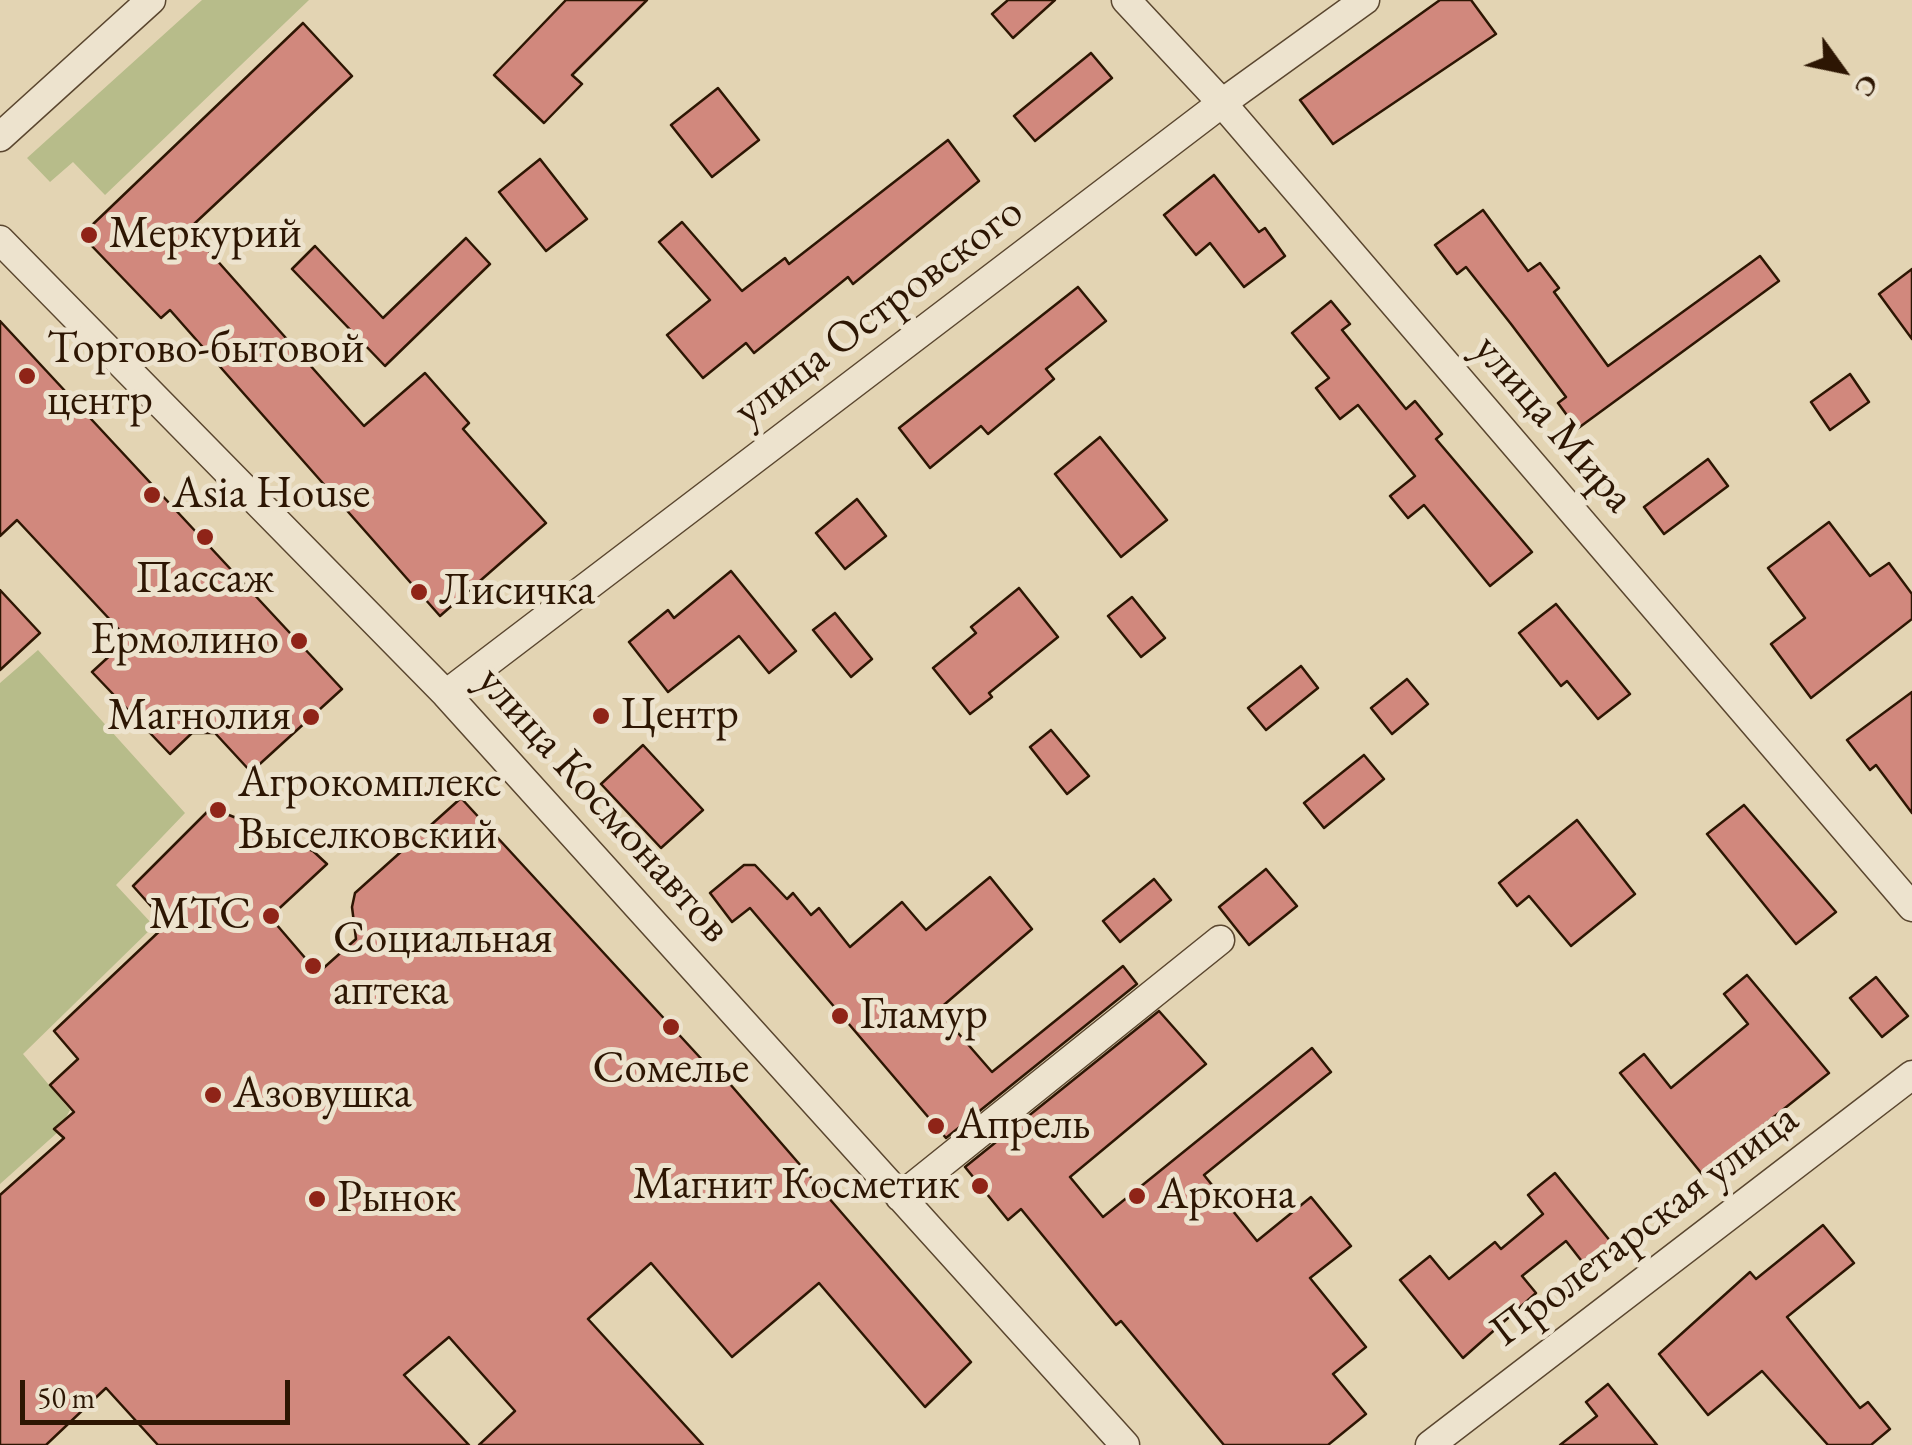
<!DOCTYPE html>
<html>
<head>
<meta charset="utf-8">
<style>
  body { margin:0 }
  #map { position:relative; width:1912px; height:1445px; overflow:hidden; background:#e3d4b3; font-family:"EB Garamond",serif }
  canvas { display:block }
  .north { position:absolute; left:1792px; top:20px; width:100px; height:100px; -webkit-text-stroke:8px #ede3ce; paint-order:stroke; rotate:123deg; font-size:28px; font-weight:700; line-height:40px; text-align:center; color:#2d1603 }
  .north::after { content:''; display:block; margin:auto; width:35px; height:45px; background:#2d1603; clip-path:polygon(50% 0,100% 100%,50% 72%,0 100%) }
  .scale { position:absolute; left:20px; top:1380px; width:270px; height:45px; box-sizing:border-box; border:5px solid #2d1603; border-top:0; padding-left:12px; font-size:30px; line-height:35px; white-space:nowrap; color:#2d1603; -webkit-text-stroke:8px #ede3ce; paint-order:stroke }
</style>
</head>
<body>
<div id="map">
<canvas width="1912" height="1445"></canvas>
<div class="north">С</div>
<div class="scale">50 m</div>
</div>
<script>
const context = document.querySelector('canvas').getContext('2d');
context.lineJoin = 'round';
function fillPath(path, color) { context.fillStyle = color; context.fill(path, 'evenodd'); }
const shape = rows => new Path2D(rows.map(r => 'M' + r).join(''));
function strokePath(path, color, width, dash) { context.strokeStyle = color; context.lineWidth = width; context.lineCap = dash ? 'butt' : 'round'; context.setLineDash(dash || []); context.stroke(path); }
function drawText(font, color, halo, rows, align = 'center') {
  context.font = font + ' "EB Garamond",serif'; context.lineWidth = 10; context.setLineDash([]); context.textBaseline = 'middle'; context.strokeStyle = halo; context.fillStyle = color; for (const [text, x, y, turn = 0] of rows) {
    context.save(); context.translate(x, y); context.rotate((+turn || 0) * Math.PI / 180); context.textAlign = isNaN(turn) ? turn : align; if (halo) context.strokeText(text, 0, 0); context.fillText(text, 0, 0); context.restore();
  }
}
const green = shape([
  [202,0,309,0,105,195,73,162,50,182,27,158],
  [38,650,185,813,116,885,154,926,23,1054,70,1110,58,1132,0,1184,0,683]
]);
const building = shape([
  [566,0,647,0,572,75,582,84,544,123,494,75,566,0],
  [1008,0,1055,0,1013,38,992,14,1008,0],
  [1440,0,1471,0,1496,34,1333,144,1300,100,1440,0],
  [303,23,352,76,193,225,203,235,198,239,364,426,425,373,469,423,463,429,546,523,440,616,170,310,161,318,89,243,89,228,303,23],
  [1091,53,1112,78,1035,141,1014,116,1091,53],
  [718,88,759,140,712,177,671,125,718,88],
  [948,140,979,181,853,284,848,277,754,353,746,343,703,378,667,335,710,300,659,242,682,222,742,291,785,258,789,264,948,140],
  [540,159,587,219,546,251,499,192,540,159],
  [1214,175,1259,232,1265,228,1285,256,1244,287,1210,243,1196,255,1164,215,1214,175],
  [1483,210,1528,271,1540,263,1559,288,1554,292,1608,366,1760,256,1779,281,1577,429,1558,403,1566,397,1511,324,1466,267,1457,274,1435,245,1483,210],
  [466,238,490,264,385,366,292,269,315,246,383,318,466,238],
  [1912,269,1912,339,1879,294,1912,269],
  [1078,287,1106,321,1046,369,1054,379,988,434,981,426,930,468,899,428,1078,287],
  [1331,301,1350,324,1342,330,1406,409,1415,401,1442,434,1436,439,1532,552,1490,586,1424,505,1408,518,1390,496,1415,476,1358,405,1340,419,1316,388,1329,378,1292,333,1331,301],
  [0,321,342,689,251,772,215,733,192,733,170,754,92,672,128,639,17,520,0,536,0,321],
  [1850,374,1869,402,1830,430,1811,402,1850,374],
  [1100,437,1167,520,1121,557,1055,474,1100,437],
  [1708,459,1728,486,1664,534,1644,507,1708,459],
  [857,499,886,536,845,569,816,533,857,499],
  [1829,522,1870,576,1889,563,1912,594,1912,619,1811,698,1771,644,1805,618,1768,568,1829,522],
  [731,571,796,651,769,673,739,636,668,692,629,642,668,610,674,618,731,571],
  [1019,588,1058,637,989,693,992,697,970,714,933,668,976,633,971,627,1019,588],
  [0,590,40,633,0,670,0,590],
  [1132,597,1165,638,1141,657,1108,616,1132,597],
  [1556,604,1630,694,1598,719,1567,681,1561,686,1519,633,1556,604],
  [835,613,872,659,851,677,813,630,835,613],
  [1301,666,1318,688,1266,730,1248,708,1301,666],
  [1407,679,1428,704,1392,734,1371,708,1407,679],
  [1912,692,1912,813,1876,765,1870,770,1847,740,1912,692],
  [1051,730,1089,776,1067,794,1030,747,1051,730],
  [643,745,703,810,661,848,601,784,643,745],
  [1364,755,1384,779,1324,828,1304,803,1364,755],
  [461,798,706,1064,710,1061,971,1362,925,1407,819,1283,732,1357,651,1263,588,1319,703,1445,479,1445,515,1411,449,1337,404,1375,469,1445,158,1445,106,1388,46,1445,0,1445,0,1195,64,1138,54,1129,74,1112,50,1085,78,1059,54,1031,167,924,133,886,211,808,239,819,254,837,268,832,313,851,327,864,270,917,318,973,356,939,352,907,355,893,461,798],
  [1744,805,1836,912,1796,944,1707,834,1744,805],
  [1577,820,1635,894,1571,946,1529,896,1517,906,1499,883,1577,820],
  [744,865,755,865,787,899,793,893,811,915,819,908,850,947,902,902,926,930,990,877,1032,929,938,1010,992,1072,1123,966,1137,984,946,1138,750,908,732,922,710,893,744,865],
  [1266,869,1297,906,1249,945,1219,907,1266,869],
  [1154,879,1171,900,1120,942,1103,921,1154,879],
  [1747,975,1829,1073,1702,1174,1620,1073,1644,1054,1671,1088,1748,1024,1724,994,1747,975],
  [1876,977,1908,1016,1882,1037,1850,998,1876,977],
  [1159,1011,1206,1064,1070,1177,1103,1217,1312,1048,1331,1072,1204,1175,1257,1241,1311,1197,1351,1246,1310,1278,1366,1347,1333,1374,1366,1414,1328,1445,1224,1445,1121,1321,1116,1325,1021,1209,1008,1220,965,1167,1159,1011],
  [1555,1173,1611,1242,1584,1264,1566,1241,1522,1276,1536,1293,1463,1358,1400,1280,1430,1256,1449,1279,1495,1242,1501,1249,1543,1214,1528,1195,1555,1173],
  [1823,1225,1854,1263,1787,1317,1860,1408,1868,1402,1890,1429,1871,1445,1828,1445,1762,1371,1708,1415,1659,1354,1750,1272,1756,1279,1823,1225],
  [1608,1384,1657,1445,1560,1445,1597,1416,1586,1402,1608,1384]
]);
const minor = shape([
  [1126,0,1222,103,1912,907],
  [0,137,151,0],
  [0,240,446,694,1125,1445],
  [446,694,1222,103,1365,0],
  [900,1197,1220,940],
  [1430,1445,1912,1075]
]);
const markers = [
  [89,235,10,"#8f2418"],
  [27,376,10,"#8f2418"],
  [152,495,10,"#8f2418"],
  [205,537,10,"#8f2418"],
  [419,592,10,"#8f2418"],
  [299,641,10,"#8f2418"],
  [601,716,10,"#8f2418"],
  [311,717,10,"#8f2418"],
  [218,810,10,"#8f2418"],
  [271,916,10,"#8f2418"],
  [313,966,10,"#8f2418"],
  [840,1016,10,"#8f2418"],
  [671,1027,10,"#8f2418"],
  [213,1095,10,"#8f2418"],
  [936,1126,10,"#8f2418"],
  [980,1186,10,"#8f2418"],
  [1137,1196,10,"#8f2418"],
  [317,1199,10,"#8f2418"]
];
const poiNames = [
  ["Меркурий",109,235],
  ["Торгово-бытовой",47,350],
  ["центр",47,402],
  ["Asia House",172,495],
  ["Пассаж",205,580,"center"],
  ["Лисичка",439,592],
  ["Ермолино",279,641,"right"],
  ["Центр",621,716],
  ["Магнолия",291,717,"right"],
  ["Агрокомплекс",238,784],
  ["Выселковский",238,836],
  ["МТС",251,916,"right"],
  ["Социальная",333,940],
  ["аптека",333,992],
  ["Гламур",860,1016],
  ["Сомелье",671,1070,"center"],
  ["Азовушка",233,1095],
  ["Апрель",956,1126],
  ["Магнит Косметик",960,1186,"right"],
  ["Аркона",1157,1196],
  ["Рынок",337,1199]
];
const streetNames = [
  ["улица Островского",879,312,-37],
  ["улица Мира",1553,424,49],
  ["улица Космонавтов",603,805,48],
  ["Пролетарская улица",1645,1226,-37]
];
fillPath(green, '#b7bc8a');
fillPath(building, '#d1887d');
strokePath(building, '#2d1603', 2.5);
strokePath(minor, '#5a462f', 31);
strokePath(minor, '#ede3ce', 28);
for (const [x, y, r, color] of markers) { const dot = new Path2D(); dot.arc(x, y, r, 0, 2 * Math.PI); context.fillStyle = color; context.fill(dot); strokePath(dot, '#ede3ce', 4); }
drawText('45px', '#2d1603', '#ede3ce', poiNames, 'left');
drawText('45px', '#2d1603', '#ede3ce', streetNames);
</script>
</body>
</html>
